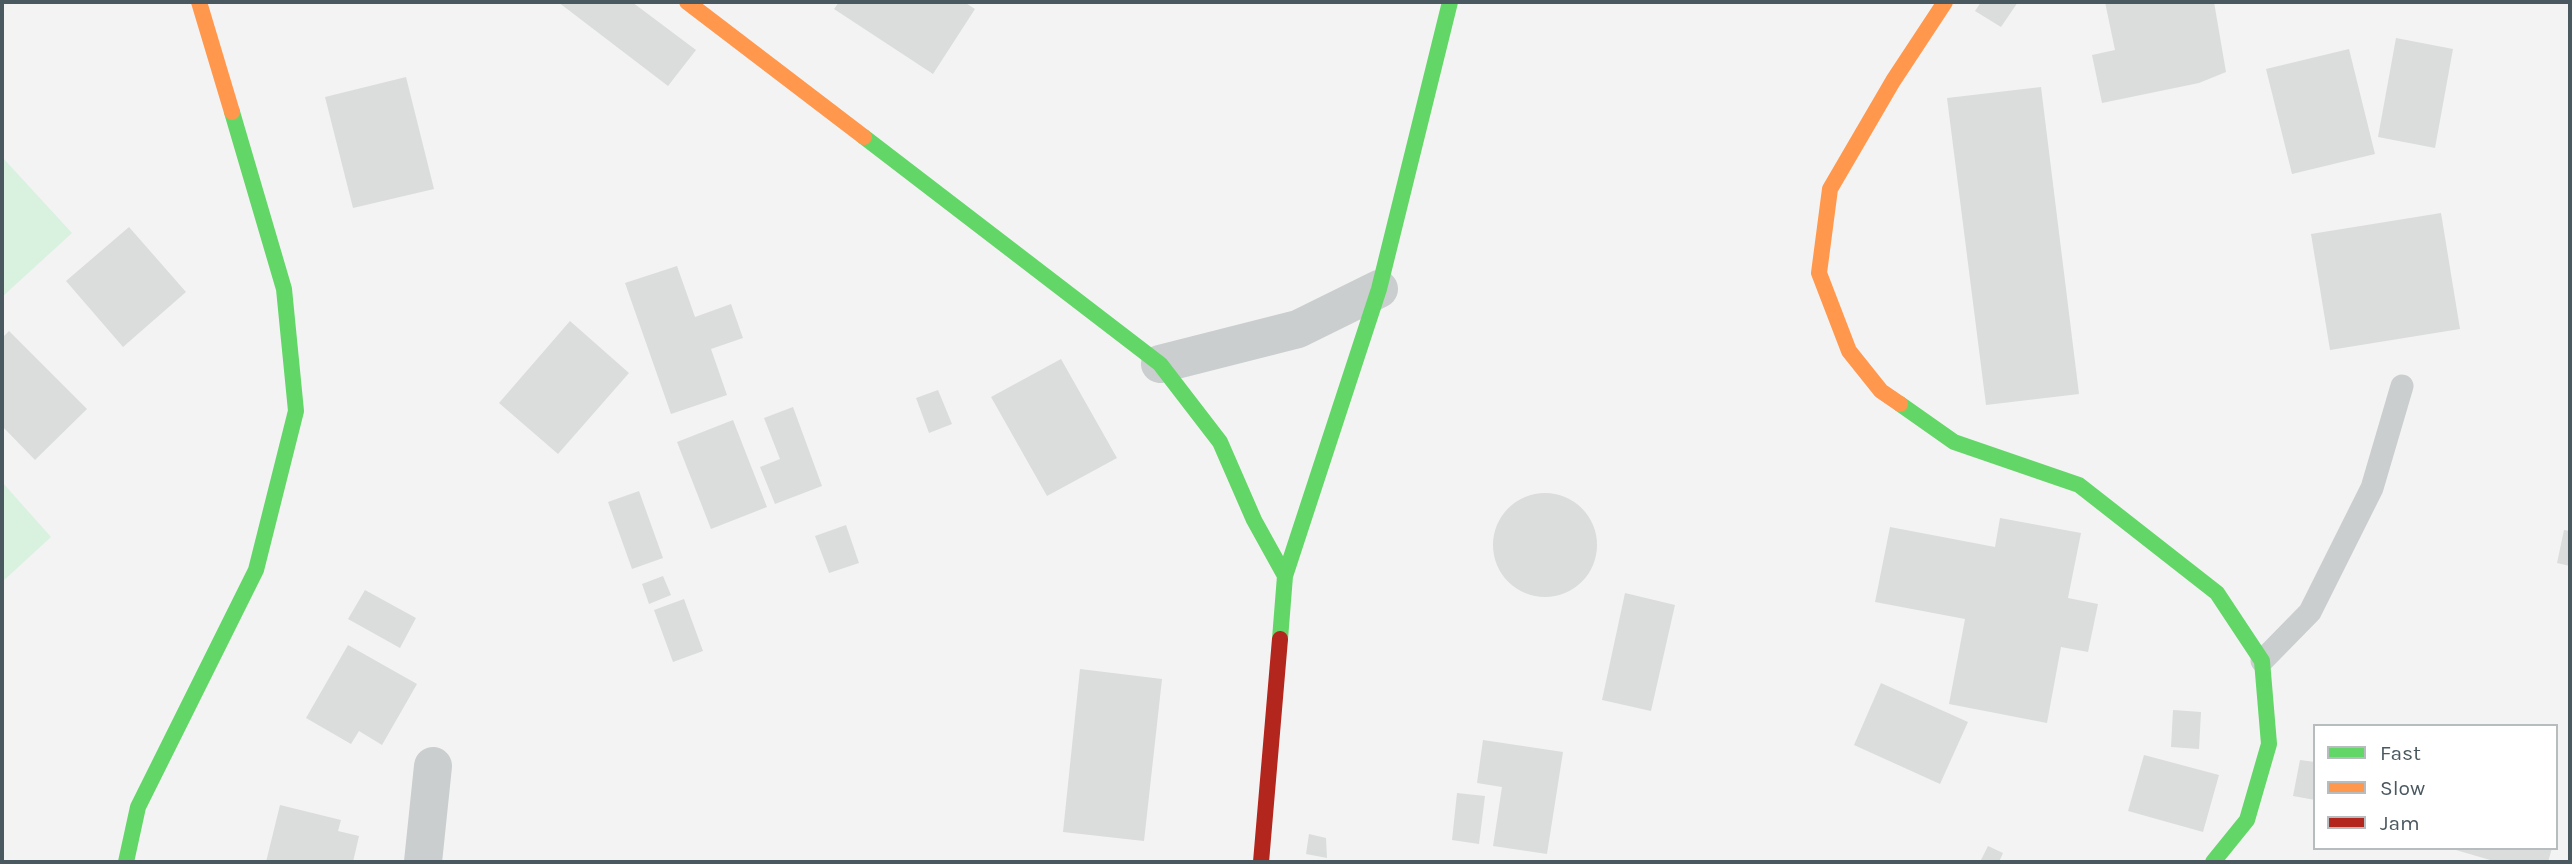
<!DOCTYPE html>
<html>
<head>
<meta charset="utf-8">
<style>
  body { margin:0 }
  #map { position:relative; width:2572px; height:864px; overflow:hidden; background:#f3f3f3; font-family:Karla,sans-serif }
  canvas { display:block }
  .frame { position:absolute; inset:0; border:4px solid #4a5860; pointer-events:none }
  .legend { position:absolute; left:2313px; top:724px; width:245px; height:126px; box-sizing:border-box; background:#fff; border:2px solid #b7bcbf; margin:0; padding:9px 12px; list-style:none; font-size:21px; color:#4a5860 }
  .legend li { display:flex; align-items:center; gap:14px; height:35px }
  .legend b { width:35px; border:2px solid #b7bcbf }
</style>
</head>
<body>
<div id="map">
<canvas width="2572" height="864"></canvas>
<div class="frame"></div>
<ul class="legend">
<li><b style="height:9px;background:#63d668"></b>Fast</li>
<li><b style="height:9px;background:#ff974d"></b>Slow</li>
<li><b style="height:9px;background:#b3261e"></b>Jam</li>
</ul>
</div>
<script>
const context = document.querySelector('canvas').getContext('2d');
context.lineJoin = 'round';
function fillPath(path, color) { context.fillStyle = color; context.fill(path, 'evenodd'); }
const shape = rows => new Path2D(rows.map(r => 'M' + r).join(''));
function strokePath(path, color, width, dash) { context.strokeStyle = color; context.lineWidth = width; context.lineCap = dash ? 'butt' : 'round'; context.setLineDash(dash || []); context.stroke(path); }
const green = shape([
  [2,157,72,233,2,297],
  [2,482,51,537,2,582]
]);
const building = shape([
  [558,2,632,2,696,50,668,86],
  [839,2,964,2,975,9,933,74,834,9],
  [1981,2,2018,2,2001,27,1975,11],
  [2105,2,2214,2,2226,72,2199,83,2102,103,2092,55,2115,50],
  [2396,38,2453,49,2435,148,2378,137],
  [2349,49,2375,154,2292,174,2266,69],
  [406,77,434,189,353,208,325,97],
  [2041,87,2079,394,1986,405,1947,98],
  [2441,213,2460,329,2330,350,2311,234],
  [129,227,186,292,123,347,66,281],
  [677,266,695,317,731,304,743,338,711,349,727,395,671,414,625,283],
  [570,321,629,373,558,454,499,403],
  [9,331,87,409,35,460,2,426,2,338],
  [1061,359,1117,458,1047,496,991,397],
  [938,390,952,424,929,433,916,398],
  [793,407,822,486,775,504,760,467,780,459,764,418],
  [733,420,767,507,711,529,677,442],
  [639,491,663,558,632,569,608,502],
  '1493 545a52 52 0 1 1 104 0a52 52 0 1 1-104 0Z',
  [2000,518,2081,533,2068,598,2098,604,2088,652,2061,647,2047,723,1949,704,1965,619,1875,602,1890,527,1995,547],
  [846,525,859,563,829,573,815,536],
  [2564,530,2570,531,2570,566,2557,563],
  [663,576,671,595,649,604,642,584],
  [365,590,416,618,400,648,348,619],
  [1625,593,1675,605,1651,711,1602,700],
  [684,599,703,651,673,662,654,610],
  [348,645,417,684,382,745,359,731,351,744,306,718],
  [1080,669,1162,679,1144,841,1063,832],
  [1881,683,1968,722,1940,784,1854,745],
  [2173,710,2201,712,2199,749,2171,747],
  [1483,740,1563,752,1547,854,1493,846,1502,787,1477,783],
  [2144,755,2219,775,2203,832,2128,811],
  [2300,760,2315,762,2315,800,2293,796],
  [1457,793,1485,796,1479,844,1452,840],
  [280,805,341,820,338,831,359,836,353,862,266,862],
  [1309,834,1326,838,1327,858,1306,854],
  [1988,846,2003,853,1999,862,1980,862],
  [2449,848,2552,848,2548,862,2497,862]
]);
const lane = shape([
  [2262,661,2310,612,2372,488,2402,386]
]);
const street = shape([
  [1160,364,1298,329,1379,289],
  [423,862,433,766]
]);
const fast = shape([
  [864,137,1160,364,1220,442,1254,520,1285,576],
  [1900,404,1954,442,2079,485,2217,593,2262,661,2269,744,2247,820,2213,862],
  [1280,639,1285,576,1379,289,1450,2],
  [126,862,138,807,256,570,296,411,284,289,232,112]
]);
const slow = shape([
  [199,2,232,112],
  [687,2,864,137],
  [1900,404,1881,391,1849,351,1819,273,1830,189,1893,81,1945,2]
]);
const jam = shape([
  [1261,862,1280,639]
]);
fillPath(green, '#d9f1df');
fillPath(building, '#dbdcdc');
strokePath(lane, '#cacecf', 23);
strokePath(street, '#cacecf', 38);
strokePath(fast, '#63d668', 16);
strokePath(slow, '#ff974d', 16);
strokePath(jam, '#b3261e', 16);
</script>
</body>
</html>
